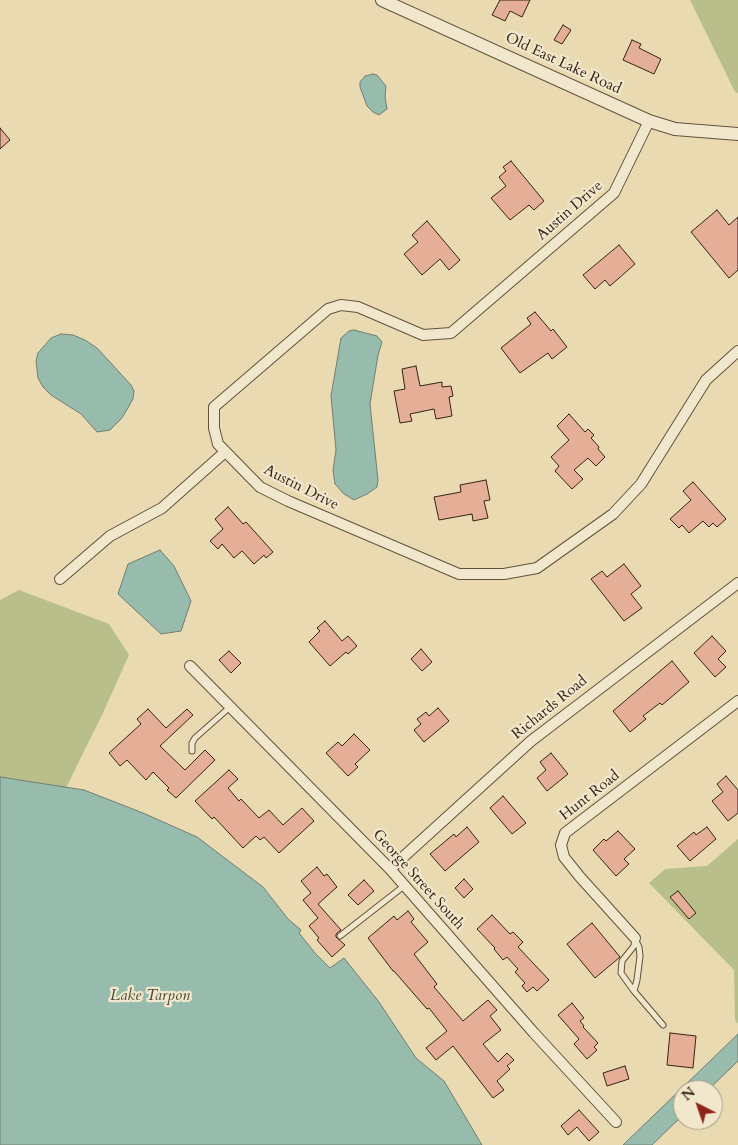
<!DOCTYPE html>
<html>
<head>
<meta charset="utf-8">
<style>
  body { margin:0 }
  #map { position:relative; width:738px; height:1145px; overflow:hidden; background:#e9dab2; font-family:Cardo,serif }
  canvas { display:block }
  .north { position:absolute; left:673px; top:1080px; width:50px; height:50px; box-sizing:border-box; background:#f1e7cd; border:1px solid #a69983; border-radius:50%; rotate:319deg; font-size:14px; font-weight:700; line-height:20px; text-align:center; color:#362314 }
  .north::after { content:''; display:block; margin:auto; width:18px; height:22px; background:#8f2418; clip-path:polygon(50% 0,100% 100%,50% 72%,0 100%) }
</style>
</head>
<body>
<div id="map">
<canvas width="738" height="1145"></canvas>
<div class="north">N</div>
</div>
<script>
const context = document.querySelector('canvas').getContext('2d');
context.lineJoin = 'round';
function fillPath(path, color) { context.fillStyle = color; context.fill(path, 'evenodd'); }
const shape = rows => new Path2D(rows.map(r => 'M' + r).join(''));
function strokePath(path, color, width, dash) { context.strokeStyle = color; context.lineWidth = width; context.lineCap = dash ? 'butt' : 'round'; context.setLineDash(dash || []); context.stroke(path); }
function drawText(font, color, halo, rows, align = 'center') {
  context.font = font + ' Cardo,serif'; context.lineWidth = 4.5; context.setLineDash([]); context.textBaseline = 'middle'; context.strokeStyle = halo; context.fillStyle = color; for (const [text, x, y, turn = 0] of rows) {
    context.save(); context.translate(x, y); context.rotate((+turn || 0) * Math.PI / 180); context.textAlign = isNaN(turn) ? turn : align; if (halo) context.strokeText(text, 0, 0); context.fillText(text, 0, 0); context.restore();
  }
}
const green = shape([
  [690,0,738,0,738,93,735,92],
  [19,590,109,624,129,655,102,715,62,796,0,786,0,600],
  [738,839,738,1024,735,1020,734,970,649,883,665,869,707,866]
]);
const water = shape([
  [373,74,377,75,386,86,385,97,387,109,379,115,373,112,367,106,360,87,360,82,365,76,373,74],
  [354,330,377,336,382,342,378,355,370,404,378,480,377,487,367,494,354,500,344,494,335,484,333,470,336,450,331,396,341,338,349,331,354,330],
  [61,334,73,335,85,340,97,348,131,385,134,391,133,399,122,418,110,430,97,432,81,414,51,395,43,387,38,378,36,361,38,353,51,338,61,334],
  [160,550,174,566,191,601,181,631,161,634,118,594,128,564,160,550],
  [0,777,84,790,143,813,197,837,263,887,288,919,301,930,299,933,315,953,330,968,344,958,379,1002,416,1058,444,1081,482,1145,0,1145,0,777],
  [738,1034,738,1061,708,1090,683,1090,683,1115,652,1145,623,1145,738,1034]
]);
const building = shape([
  [500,0,530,0,522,17,510,11,505,21,492,15,500,0],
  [563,25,571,30,562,44,554,40,563,25],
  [632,40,641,44,639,48,661,59,654,74,623,60,632,40],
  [0,128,10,140,0,149,0,128],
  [511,161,544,201,534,210,529,205,510,220,491,198,506,186,499,177,506,171,503,167,511,161],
  [717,210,729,225,738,217,738,270,729,278,691,232,717,210],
  [427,221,460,260,449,270,440,259,422,275,404,254,418,242,412,235,427,221],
  [619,245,635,264,610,286,605,280,595,289,583,275,619,245],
  [535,312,551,331,553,329,567,347,552,359,548,353,520,373,501,348,531,324,527,318,535,312],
  [416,366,420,386,442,382,442,387,451,386,453,396,449,397,452,416,436,419,434,409,410,414,412,421,400,423,394,391,405,389,402,369,416,366],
  [569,414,585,432,588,429,594,435,591,438,599,447,598,449,605,457,596,466,588,458,574,470,583,479,572,489,555,471,559,466,551,457,569,440,557,426,569,414],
  [486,480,490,500,484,501,488,518,473,521,472,514,439,520,434,497,461,492,460,485,486,480],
  [693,482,726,519,717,527,713,523,709,527,703,521,689,533,682,525,679,528,670,519,691,500,683,491,693,482],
  [228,507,243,524,246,522,273,552,266,558,264,555,254,564,242,551,234,558,222,544,218,549,210,541,223,529,215,519,228,507],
  [624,564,641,586,631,594,642,608,624,621,591,579,602,571,607,577,624,564],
  [325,621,342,641,348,636,357,646,348,654,346,652,330,666,309,642,320,631,317,628,325,621],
  [712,636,726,651,718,659,726,667,715,677,694,653,712,636],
  [421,649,432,662,422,671,411,659,421,649],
  [229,651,241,663,231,673,219,660,229,651],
  [672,661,689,682,662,705,660,703,643,716,646,719,630,732,613,711,672,661],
  [438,708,449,721,424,742,414,730,421,724,417,719,426,712,429,716,438,708],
  [148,709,166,728,187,709,193,715,160,746,185,770,205,750,215,760,176,798,167,790,169,788,153,772,146,780,127,760,120,766,109,753,141,724,137,719,148,709],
  [354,734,370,750,355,764,358,767,348,776,326,753,338,742,342,746,354,734],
  [551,753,568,774,547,791,537,778,546,770,540,762,551,753],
  [229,770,238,779,228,788,239,801,241,799,259,818,269,810,283,825,302,808,314,821,279,853,264,837,260,840,256,836,243,848,214,817,212,819,195,801,229,770],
  [726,776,738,790,738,813,728,821,712,801,723,792,717,784,726,776],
  [503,796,526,823,512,834,490,808,503,796],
  [467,827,479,842,445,871,430,854,454,834,456,837,467,827],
  [707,827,716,839,690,861,677,846,694,832,696,835,707,827],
  [618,831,635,849,624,859,629,864,616,876,593,850,604,839,606,841,618,831],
  [317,867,324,876,327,874,337,887,318,904,341,930,336,934,336,937,345,945,332,957,317,940,319,938,309,926,318,918,303,900,311,893,301,881,317,867],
  [464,879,473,889,464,898,455,888,464,879],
  [364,880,374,891,358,905,348,895,364,880],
  [678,891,696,913,689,919,670,897,678,891],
  [408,911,414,919,411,922,428,942,414,954,437,984,434,987,463,1021,488,1000,497,1010,490,1016,501,1030,483,1044,498,1062,507,1053,514,1060,507,1066,510,1069,497,1081,504,1090,493,1098,453,1046,436,1060,426,1048,447,1031,429,1008,427,1009,394,971,393,971,368,938,394,916,397,920,408,911],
  [492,915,510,934,513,932,523,942,518,947,549,980,537,991,533,987,527,992,522,986,525,983,515,972,518,969,507,957,503,960,494,949,495,948,477,929,492,915],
  [592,923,620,957,595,978,567,944,592,923],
  [572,1003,584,1018,580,1021,584,1026,583,1027,598,1043,594,1047,597,1050,587,1059,574,1044,579,1039,558,1015,572,1003],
  [670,1033,696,1036,693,1068,667,1065,670,1033],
  [625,1066,629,1079,607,1086,603,1073,625,1066],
  [579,1110,599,1132,589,1141,577,1127,568,1135,561,1126,579,1110]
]);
const service = shape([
  [192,751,192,743,195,738,230,707],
  [340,936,404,886],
  [635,938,634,946,622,961,621,973,634,991,663,1025],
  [634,991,637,980,640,956,639,947,635,939]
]);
const minor = shape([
  [649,121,614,193,451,333,423,335,358,307,341,305,328,309,214,407,214,428,218,444,260,487,288,501,459,574,504,574,537,568,613,514,641,484,706,380,738,351],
  [60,579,110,536,162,508,225,452],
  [190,666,390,869,534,1033,616,1122],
  [390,869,531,741,738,583],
  [635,938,580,877,564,857,561,845,565,833,738,701]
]);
const tertiary = shape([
  [382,0,649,121,675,129,738,134]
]);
const streetNames = [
  ["Old East Lake Road",563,64,25],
  ["Austin Drive",570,211,-41],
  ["Austin Drive",301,488,27],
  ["Richards Road",550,708,-39],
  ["Hunt Road",590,796,-38],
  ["George Street South",418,880,48]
];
const waterNames = [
  ["Lake Tarpon",150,996]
];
fillPath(green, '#b9bf8a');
fillPath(water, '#97bbad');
strokePath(water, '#707e70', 1);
fillPath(building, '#e4af96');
strokePath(building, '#362314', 1);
strokePath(service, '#63513c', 7);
strokePath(minor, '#63513c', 12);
strokePath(tertiary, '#63513c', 14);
strokePath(service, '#f1e7cd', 5);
strokePath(minor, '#f1e7cd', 10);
strokePath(tertiary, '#f1e7cd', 12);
drawText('15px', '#362314', '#f1e7cd', streetNames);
drawText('italic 16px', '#4e493a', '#f1e7cd', waterNames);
</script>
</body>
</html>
